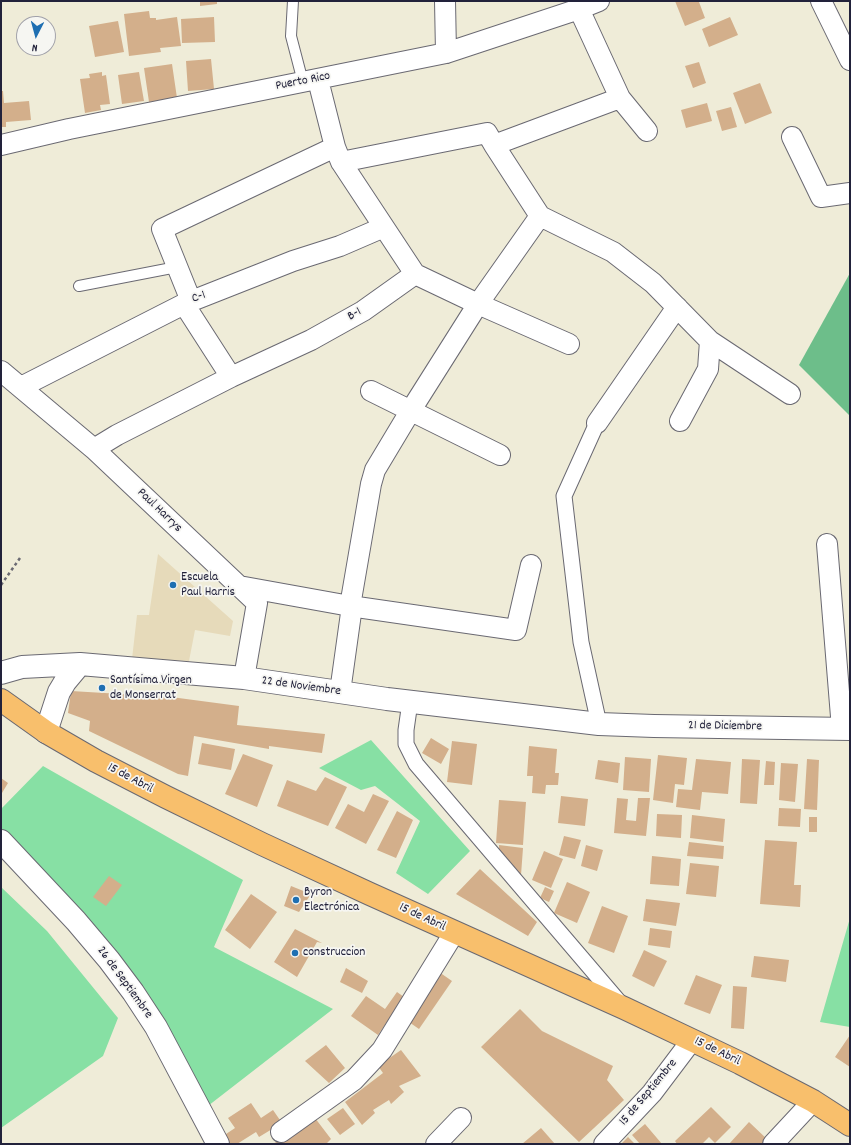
<!DOCTYPE html>
<html>
<head>
<meta charset="utf-8">
<style>
  body { margin:0 }
  #map { position:relative; width:851px; height:1145px; overflow:hidden; background:#efecd8; font-family:Dekko,sans-serif }
  canvas { display:block }
  .frame { position:absolute; inset:0; border:2px solid #22223b; pointer-events:none }
  .north { position:absolute; left:16px; top:16px; width:40px; height:40px; box-sizing:border-box; background:#f6f6f2; border:1px solid #a1a1a9; border-radius:50%; rotate:186deg; font-size:11px; font-weight:700; line-height:16px; text-align:center; color:#22223b }
  .north::after { content:''; display:block; margin:auto; width:14px; height:18px; background:#1f6fb2; clip-path:polygon(50% 0,100% 100%,50% 72%,0 100%) }
</style>
</head>
<body>
<div id="map">
<canvas width="851" height="1145"></canvas>
<div class="frame"></div>
<div class="north">N</div>
</div>
<script>
const context = document.querySelector('canvas').getContext('2d');
context.lineJoin = 'round';
function fillPath(path, color) { context.fillStyle = color; context.fill(path, 'evenodd'); }
const shape = rows => new Path2D(rows.map(r => 'M' + r).join(''));
function strokePath(path, color, width, dash) { context.strokeStyle = color; context.lineWidth = width; context.lineCap = dash ? 'butt' : 'round'; context.setLineDash(dash || []); context.stroke(path); }
function drawText(font, color, halo, rows, align = 'center') {
  context.font = font + ' Dekko,sans-serif'; context.lineWidth = 3.5; context.setLineDash([]); context.textBaseline = 'middle'; context.strokeStyle = halo; context.fillStyle = color; for (const [text, x, y, turn = 0] of rows) {
    context.save(); context.translate(x, y); context.rotate((+turn || 0) * Math.PI / 180); context.textAlign = isNaN(turn) ? turn : align; if (halo) context.strokeText(text, 0, 0); context.fillText(text, 0, 0); context.restore();
  }
}
const built = shape([
  [158,554,233,621,230,636,195,630,189,661,132,659,137,615,149,615]
]);
const green = shape([
  [371,740,470,851,428,894,396,873,420,821,375,786,361,790,319,768],
  [43,766,243,880,214,947,333,1009,195,1116,118,981,1,848,1,809],
  [1,887,47,931,118,1018,103,1056,1,1128],
  [850,918,850,1027,820,1022]
]);
const forest = shape([
  [850,273,850,416,799,365]
]);
const building = shape([
  [200,1,217,1,217,4,200,6],
  [675,1,702,1,699,2,705,18,685,26],
  [149,11,150,18,156,18,156,20,177,17,181,46,160,48,161,52,129,56,124,14],
  [214,17,215,42,182,43,181,19],
  [730,17,738,35,709,47,702,29],
  [118,21,124,52,95,57,89,26],
  [211,59,214,89,188,91,186,61],
  [699,62,706,83,693,88,685,66],
  [172,64,177,98,149,102,144,68],
  [102,72,102,76,106,75,110,104,100,105,101,110,85,113,80,79,90,78,89,74],
  [139,72,144,101,122,104,118,75],
  [760,83,772,113,745,124,733,93],
  [1,91,3,91,4,103,29,101,31,120,6,122,6,127,1,127],
  [707,103,712,121,686,128,681,110],
  [731,107,737,127,722,131,716,111],
  [71,691,171,697,239,706,237,725,325,734,322,753,269,746,269,749,194,736,188,776,178,774,89,731,90,721,68,713],
  [431,738,449,749,441,764,422,753],
  [452,741,477,744,472,785,447,782],
  [202,743,235,749,231,770,198,764],
  [529,746,557,749,555,773,559,773,558,785,546,785,545,794,532,793,533,776,527,776],
  [243,754,273,765,257,807,225,794],
  [658,755,687,758,684,785,675,784,673,803,653,800],
  [625,757,651,759,649,792,623,790],
  [696,759,731,762,728,794,702,792,700,810,676,807,678,789,692,790],
  [742,759,760,760,757,804,740,803],
  [807,759,819,760,817,810,804,809],
  [598,760,620,763,618,783,595,779],
  [766,761,775,762,774,785,764,785],
  [781,763,798,764,795,802,779,800],
  [325,777,347,787,328,826,277,806,287,780,316,791],
  [1,778,8,783,2,793,1,792],
  [373,794,389,801,366,844,335,828,348,804,364,812],
  [561,796,588,799,585,826,558,823],
  [617,798,628,799,626,820,636,821,638,798,650,798,646,836,614,833],
  [499,800,526,802,523,845,496,843],
  [779,808,801,809,800,827,778,826],
  [397,811,413,820,396,858,377,850],
  [657,814,682,815,681,838,656,836],
  [692,815,725,819,723,842,690,838],
  [809,817,817,817,817,832,809,832],
  [564,836,581,840,575,859,559,855],
  [765,840,797,842,794,885,801,885,800,907,760,904],
  [689,842,724,846,723,859,687,856],
  [499,845,523,848,521,875,499,852],
  [586,845,603,850,597,871,581,866],
  [544,851,563,859,551,888,532,880],
  [652,856,681,859,679,886,650,884],
  [690,863,719,866,716,897,686,894],
  [480,869,537,922,528,936,456,894],
  [109,876,122,885,106,906,93,897],
  [567,882,590,892,577,923,554,913],
  [291,886,311,894,299,912,284,906],
  [545,887,554,891,549,902,540,898],
  [251,894,277,912,250,949,225,930],
  [646,899,680,903,676,926,643,921],
  [602,906,628,916,614,953,588,943],
  [650,928,672,931,670,948,648,945],
  [295,929,322,943,317,942,297,977,274,962],
  [644,950,667,961,654,987,632,976],
  [754,956,789,960,786,982,751,977],
  [346,968,368,981,362,993,340,982],
  [439,972,452,981,419,1029,406,1020],
  [696,975,722,985,710,1014,684,1004],
  [733,986,747,987,744,1029,731,1028],
  [397,992,404,997,378,1035,351,1016,366,996,385,1009],
  [520,1009,542,1031,613,1066,607,1080,624,1100,579,1142,481,1047],
  [850,1035,850,1067,835,1057],
  [326,1045,345,1068,329,1083,305,1061],
  [401,1050,421,1076,399,1086,404,1092,391,1104,389,1100,373,1110,375,1113,362,1125,345,1102,383,1073,378,1066],
  [251,1103,261,1118,273,1110,282,1123,259,1137,256,1132,237,1144,224,1144,220,1138,235,1128,228,1118],
  [711,1107,731,1127,715,1143,709,1137,702,1144,677,1144,675,1141],
  [343,1108,355,1124,340,1135,327,1119],
  [315,1118,331,1139,326,1144,273,1144],
  [749,1122,769,1141,766,1144,729,1144],
  [645,1124,662,1144,640,1144,632,1135],
  [541,1128,555,1144,522,1144],
  [628,1137,635,1144,621,1144]
]);
const path = shape([
  [1,585,20,558]
]);
const service = shape([
  [293,1,291,36,303,82],
  [79,286,177,267]
]);
const pedestrian = shape([
  [597,423,564,496,581,642,599,724],
  [410,702,406,730,406,744,416,764,621,1004]
]);
const minor = shape([
  [445,1,446,53],
  [821,1,850,60],
  [579,9,620,98,647,131],
  [792,137,821,197,850,193],
  [1,145,69,129,446,53,579,9,599,1],
  [341,162,487,133,494,145,620,98],
  [540,216,613,252,653,283,710,341,790,394],
  [415,274,478,304,569,344],
  [191,301,162,229,335,147],
  [184,304,231,377],
  [1,371,94,449,257,603,244,678],
  [21,387,184,304,293,261,340,246,384,227],
  [371,391,500,455],
  [680,421,708,369,710,341],
  [597,423,677,307],
  [94,449,117,435,231,377,311,340,363,311,415,274,341,162,335,147,318,80],
  [827,544,842,729],
  [239,586,350,606,516,630,531,565],
  [340,692,352,606,350,606,371,484,375,470,411,410,478,304,540,216,494,145],
  [281,1132,354,1080,382,1050,454,933],
  [436,1144,461,1118],
  [604,1144,652,1093,692,1040],
  [773,1144,813,1101]
]);
const tertiary = shape([
  [1,673,22,667,80,664],
  [46,732,59,692,65,682,80,664,244,678,387,699,599,724,654,726,850,729],
  [1,841,76,921,109,960,133,992,156,1027,218,1144]
]);
const primary = shape([
  [1,700,46,732,96,761,166,797,262,844,370,894,624,1008,740,1063,813,1101,850,1125]
]);
const markers = [
  [173,585,4,"#1f6fb2"],
  [102,688,4,"#1f6fb2"],
  [296,900,4,"#1f6fb2"],
  [295,953,4,"#1f6fb2"]
];
const streetNames = [
  ["Puerto Rico",303,82,-11],
  ["C-1",199,298,-21],
  ["B-1",355,315,-30],
  ["Paul Harrys",159,511,44],
  ["22 de Noviembre",301,687,8],
  ["21 de Diciembre",725,727,1],
  ["15 de Abril",130,779,28],
  ["15 de Abril",422,918,25],
  ["26 de Septiembre",124,983,54],
  ["15 de Abril",717,1052,26],
  ["15 de Septiembre",649,1093,-50]
];
const poiNames = [
  ["Escuela",181,578],
  ["Paul Harris",181,593],
  ["Santísima Virgen",110,681],
  ["de Monserrat",110,696],
  ["Byron",304,893],
  ["Electrónica",304,908],
  ["construccion",303,953]
];
fillPath(built, '#e6daba');
fillPath(green, '#87e0a4');
fillPath(forest, '#6dbe8a');
fillPath(building, '#d3af8b');
strokePath(service, '#6a6972', 12);
strokePath(pedestrian, '#6a6972', 17);
strokePath(minor, '#6a6972', 22);
strokePath(tertiary, '#6a6972', 24);
strokePath(primary, '#6a6972', 24);
strokePath(path, '#6a6972', 2.5, [3, 3]);
strokePath(service, '#fff', 10);
strokePath(pedestrian, '#fff', 15);
strokePath(minor, '#fff', 20);
strokePath(tertiary, '#fff', 22);
strokePath(primary, '#f8bf6c', 22);
for (const [x, y, r, color] of markers) { const dot = new Path2D(); dot.arc(x, y, r, 0, 2 * Math.PI); context.fillStyle = color; context.fill(dot); strokePath(dot, '#f6f6f2', 1.5); }
drawText('13px', '#22223b', '#f6f6f2', streetNames);
drawText('13px', '#22223b', '#f6f6f2', poiNames, 'left');
</script>
</body>
</html>
